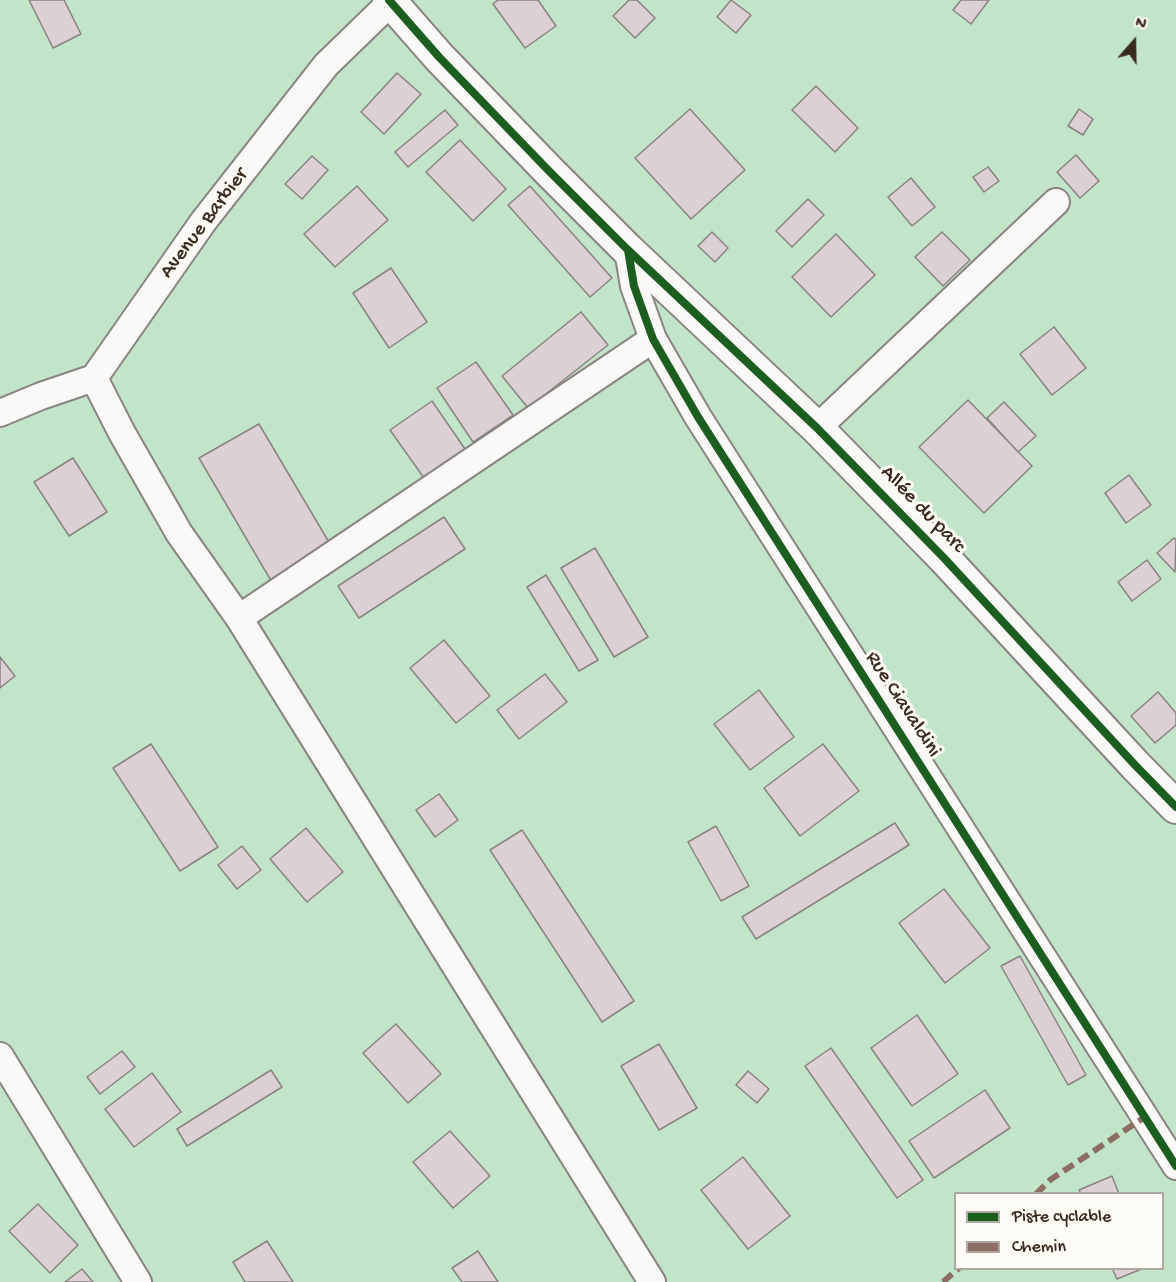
<!DOCTYPE html>
<html>
<head>
<meta charset="utf-8">
<style>
  body { margin:0 }
  #map { position:relative; width:1176px; height:1282px; overflow:hidden; background:#f3eeee; font-family:"Gochi Hand",sans-serif }
  canvas { display:block }
  .legend { position:absolute; left:954px; top:1192px; width:210px; height:78px; box-sizing:border-box; background:#fdfcf7; border:2px solid #afa8a0; margin:0; padding:8px 10px; list-style:none; font-size:18px; color:#3b2a1e }
  .legend li { display:flex; align-items:center; gap:12px; height:30px }
  .legend b { width:30px; border:2px solid #afa8a0 }
  .north { position:absolute; left:1104px; top:12px; width:60px; height:60px; -webkit-text-stroke:4px #fdfcf7; paint-order:stroke; rotate:20deg; font-size:16px; font-weight:700; line-height:24px; text-align:center; color:#3b2a1e }
  .north::after { content:''; display:block; margin:auto; width:21px; height:27px; background:#3b2a1e; clip-path:polygon(50% 0,100% 100%,50% 72%,0 100%) }
</style>
</head>
<body>
<div id="map">
<canvas width="1176" height="1282"></canvas>
<ul class="legend">
<li><b style="height:8px;background:#1b5e20"></b>Piste cyclable</li>
<li><b style="height:8px;background:#8d6e63"></b>Chemin</li>
</ul>
<div class="north">N</div>
</div>
<script>
const context = document.querySelector('canvas').getContext('2d');
context.lineJoin = 'round';
function fillPath(path, color) { context.fillStyle = color; context.fill(path, 'evenodd'); }
const shape = rows => new Path2D(rows.map(r => 'M' + r).join(''));
function strokePath(path, color, width, dash) { context.strokeStyle = color; context.lineWidth = width; context.lineCap = dash ? 'butt' : 'round'; context.setLineDash(dash || []); context.stroke(path); }
function drawText(font, color, halo, rows, align = 'center') {
  context.font = font + ' "Gochi Hand",sans-serif'; context.lineWidth = 6; context.setLineDash([]); context.textBaseline = 'middle'; context.strokeStyle = halo; context.fillStyle = color; for (const [text, x, y, turn = 0] of rows) {
    context.save(); context.translate(x, y); context.rotate((+turn || 0) * Math.PI / 180); context.textAlign = isNaN(turn) ? turn : align; if (halo) context.strokeText(text, 0, 0); context.fillText(text, 0, 0); context.restore();
  }
}
const green = shape([
  [0,0,1176,0,1176,1282,0,1282],
  [956,1194,1162,1194,1162,1268,956,1268]
]);
const building = shape([
  [29,0,64,0,81,34,53,48,29,0],
  [498,0,538,0,556,26,525,48,493,4,498,0],
  [629,0,637,0,655,18,635,38,613,16,629,0],
  [731,0,751,15,736,33,717,17,731,0],
  [961,0,989,0,971,24,953,10,961,0],
  [397,73,421,94,384,134,361,112,397,73],
  [816,86,858,128,835,152,792,110,816,86],
  [690,109,745,170,691,219,635,158,690,109],
  [1079,109,1093,119,1083,135,1068,126,1079,109],
  [445,110,458,125,408,167,395,152,445,110],
  [460,140,506,189,473,221,426,172,460,140],
  [1076,155,1099,181,1080,198,1057,172,1076,155],
  [312,156,328,170,302,199,285,184,312,156],
  [988,167,999,181,984,192,973,177,988,167],
  [911,178,935,207,912,226,888,197,911,178],
  [357,186,388,220,335,267,304,234,357,186],
  [530,186,612,278,590,297,508,205,530,186],
  [808,199,824,215,792,247,776,231,808,199],
  [712,232,728,248,715,262,698,246,712,232],
  [942,232,970,260,943,286,915,257,942,232],
  [836,234,875,275,831,317,792,277,836,234],
  [391,268,427,322,389,348,353,293,391,268],
  [581,312,608,345,528,408,502,376,581,312],
  [1054,327,1086,368,1052,395,1020,354,1054,327],
  [476,362,513,415,473,442,437,388,476,362],
  [968,400,1032,466,984,513,919,447,968,400],
  [432,401,465,449,424,478,390,430,432,401],
  [1004,402,1036,436,1018,452,987,418,1004,402],
  [259,424,333,549,273,584,199,458,259,424],
  [73,458,107,512,69,536,34,482,73,458],
  [1129,475,1151,505,1126,523,1105,493,1129,475],
  [444,517,465,549,359,618,338,586,444,517],
  [1174,538,1176,540,1175,572,1157,553,1174,538],
  [595,548,648,637,614,657,561,568,595,548],
  [1147,560,1161,579,1132,601,1118,582,1147,560],
  [546,575,598,660,579,671,527,587,546,575],
  [444,640,490,696,456,723,410,668,444,640],
  [0,657,15,676,0,688,0,657],
  [545,674,567,702,519,739,497,710,545,674],
  [759,690,794,737,750,770,714,724,759,690],
  [1158,692,1176,713,1176,725,1155,743,1131,716,1158,692],
  [151,744,218,847,180,871,113,768,151,744],
  [823,744,859,791,800,836,764,788,823,744],
  [439,794,458,820,435,837,416,810,439,794],
  [895,823,909,845,756,939,742,917,895,823],
  [716,826,749,886,721,901,688,842,716,826],
  [306,828,343,872,307,902,270,859,306,828],
  [522,830,634,1001,602,1022,490,850,522,830],
  [242,846,261,870,237,889,218,865,242,846],
  [944,889,990,948,945,983,899,923,944,889],
  [1020,956,1086,1075,1068,1085,1001,966,1020,956],
  [917,1015,958,1074,912,1106,871,1048,917,1015],
  [396,1024,441,1074,408,1103,363,1053,396,1024],
  [659,1044,697,1108,659,1130,621,1066,659,1044],
  [831,1048,923,1180,897,1198,805,1066,831,1048],
  [122,1051,135,1067,100,1094,87,1077,122,1051],
  [271,1070,282,1087,187,1146,177,1129,271,1070],
  [748,1071,769,1089,757,1103,736,1085,748,1071],
  [152,1073,181,1112,134,1147,105,1109,152,1073],
  [985,1090,1010,1128,934,1178,909,1141,985,1090],
  [450,1131,490,1176,453,1208,413,1162,450,1131],
  [743,1157,790,1216,748,1249,701,1190,743,1157],
  [1112,1176,1119,1194,1081,1194,1079,1190,1112,1176],
  [38,1204,78,1245,50,1273,9,1231,38,1204],
  [267,1241,293,1282,245,1282,233,1262,267,1241],
  [478,1251,498,1282,462,1282,452,1268,478,1251],
  [1112,1268,1144,1268,1117,1279,1112,1268],
  [82,1269,93,1282,65,1282,82,1269]
]);
const minor = shape([
  [628,250,634,286,653,339,698,417,1176,1166],
  [94,378,122,433,179,533,239,618,652,1282],
  [0,413,41,396,94,378,203,222,326,65,393,0],
  [817,428,1056,202],
  [239,618,653,339],
  [0,1056,138,1282]
]);
const tertiary = shape([
  [389,0,439,57,549,171,628,250,817,428,944,558,1135,765,1176,807]
]);
const quiet = shape([
  [1036,1194,1050,1180,1145,1117],
  [943,1282,959,1268]
]);
const cycleway = shape([
  [389,0,439,57,549,171,628,250,817,428,944,558,1135,765,1176,807],
  [628,250,634,286,653,339,698,417,1176,1166]
]);
const streetNames = [
  ["Avenue Barbier",205,224,-53],
  ["Allée du parc",922,510,46],
  ["Rue Ciavaldini",902,705,57]
];
fillPath(green, '#c2e5c9');
fillPath(building, '#dcd0d4');
strokePath(building, '#898381', 1.5);
strokePath(minor, '#898381', 30);
strokePath(tertiary, '#898381', 36);
strokePath(minor, '#faf9f7', 26);
strokePath(tertiary, '#faf9f7', 32);
strokePath(quiet, '#8d6e63', 6, [12, 6]);
strokePath(cycleway, '#1b5e20', 8);
drawText('21px', '#3b2a1e', '#fdfcf7', streetNames);
</script>
</body>
</html>
